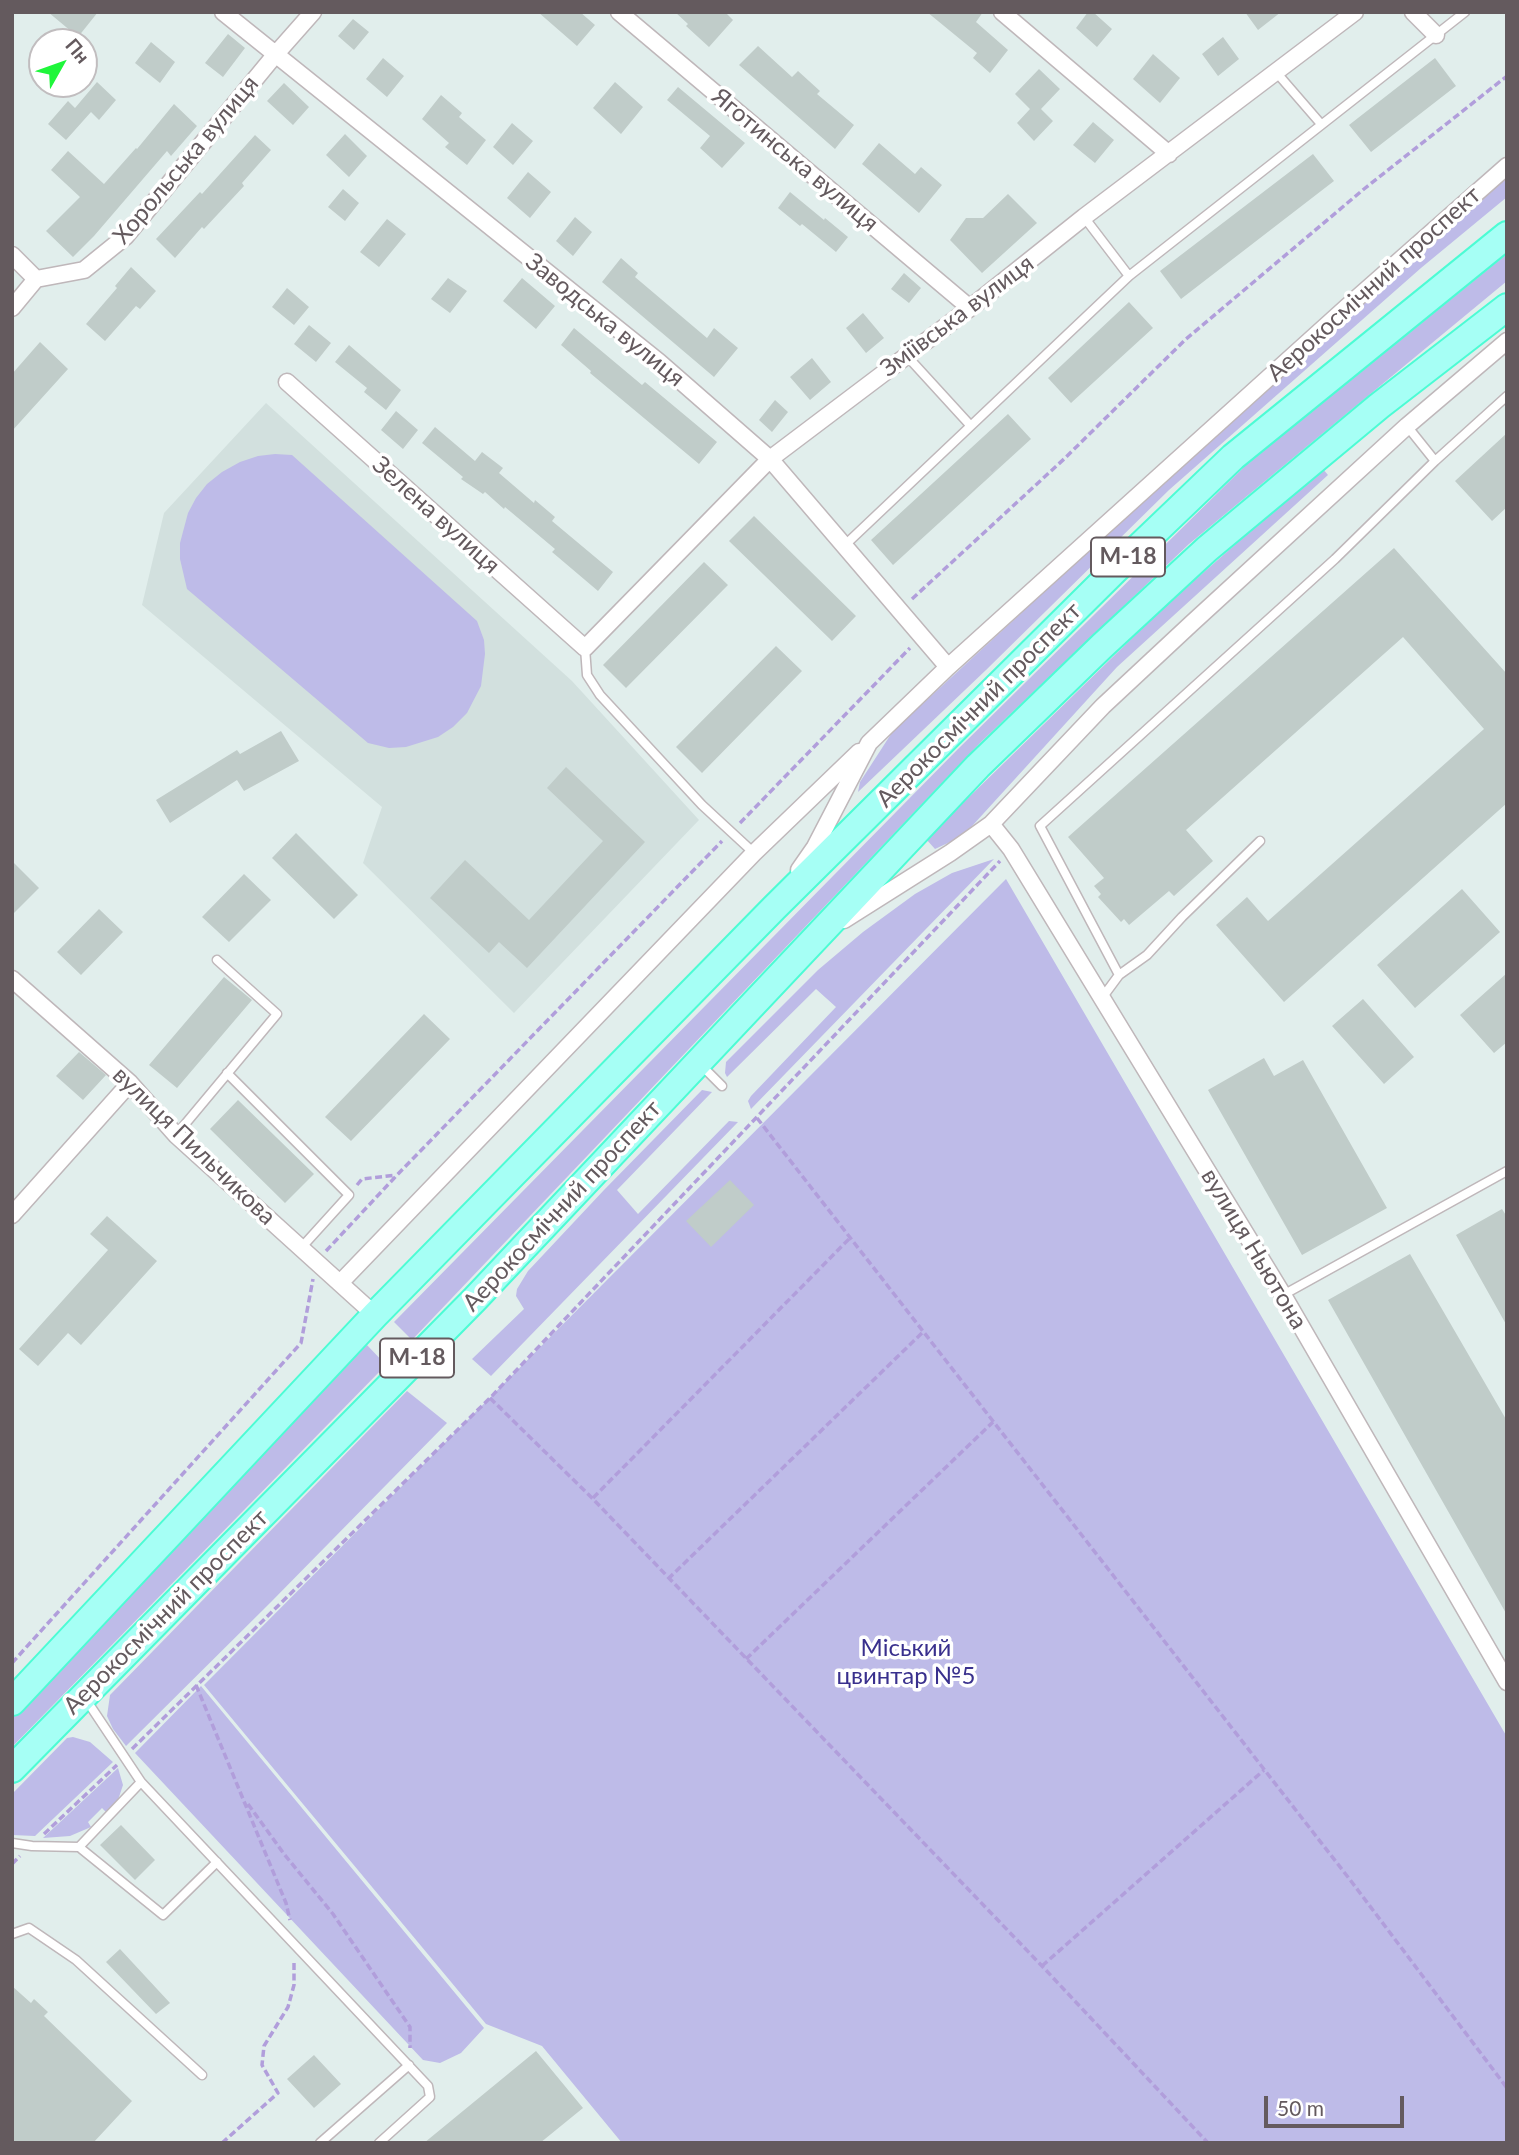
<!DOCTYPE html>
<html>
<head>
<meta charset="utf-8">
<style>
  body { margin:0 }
  #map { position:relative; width:1519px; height:2155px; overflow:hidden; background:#e1eeec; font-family:Lato,sans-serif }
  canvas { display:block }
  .frame { position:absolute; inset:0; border:14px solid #645a5e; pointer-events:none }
  .north { position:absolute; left:28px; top:28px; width:70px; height:70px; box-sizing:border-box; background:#fff; border:2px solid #c1bdbf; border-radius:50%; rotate:50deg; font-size:19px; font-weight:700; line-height:28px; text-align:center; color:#645a5e }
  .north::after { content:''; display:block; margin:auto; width:24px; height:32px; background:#1ff63b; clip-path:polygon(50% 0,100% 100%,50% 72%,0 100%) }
  .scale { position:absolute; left:1264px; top:2096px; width:140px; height:32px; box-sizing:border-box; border:4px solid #645a5e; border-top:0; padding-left:9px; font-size:21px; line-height:24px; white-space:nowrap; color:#645a5e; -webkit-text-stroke:5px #fff; paint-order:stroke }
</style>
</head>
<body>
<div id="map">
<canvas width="1519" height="2155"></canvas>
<div class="frame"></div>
<div class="north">Пн</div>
<div class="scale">50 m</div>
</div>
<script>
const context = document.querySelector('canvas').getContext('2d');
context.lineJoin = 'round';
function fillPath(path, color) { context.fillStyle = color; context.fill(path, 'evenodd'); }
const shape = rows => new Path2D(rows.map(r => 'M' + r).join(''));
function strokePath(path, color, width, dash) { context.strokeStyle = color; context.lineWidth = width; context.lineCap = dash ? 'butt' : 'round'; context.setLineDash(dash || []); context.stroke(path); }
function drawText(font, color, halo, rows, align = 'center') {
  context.font = font + ' Lato,sans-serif'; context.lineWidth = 7; context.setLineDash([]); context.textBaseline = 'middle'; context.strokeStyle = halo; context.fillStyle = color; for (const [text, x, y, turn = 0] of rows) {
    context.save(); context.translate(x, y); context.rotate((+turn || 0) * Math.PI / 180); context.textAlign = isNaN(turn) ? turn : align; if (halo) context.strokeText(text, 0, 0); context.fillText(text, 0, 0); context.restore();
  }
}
const education = shape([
  [266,403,572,681,699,820,514,1013,363,863,382,807,142,605,164,513]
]);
const green = shape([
  [1507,178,1507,197,1421,268,1169,490,986,670,858,792,860,782,893,731,1317,341],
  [1507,254,1507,281,1189,544,982,741,412,1340,394,1322,958,749,1246,465],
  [275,454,292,455,477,621,484,640,485,654,481,686,467,713,453,727,438,737,406,747,389,748,368,743,187,589,180,559,180,543,188,513,196,498,207,484,222,472,240,462,258,456],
  [1322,468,1328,475,1117,667,963,836,935,849,926,839,1161,610],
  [994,859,751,1109,748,1101,751,1096,836,1007,816,989,727,1077,725,1073,726,1062,818,970,863,932,915,894,952,873],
  [1006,879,1507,1737,1507,2143,622,2143,542,2046,486,2024,204,1685],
  [702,1090,712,1092,617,1190,638,1214,729,1121,738,1122,491,1376,472,1359,524,1309,516,1296,517,1289,528,1271,604,1190],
  [367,1345,386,1365,12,1747,12,1710],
  [407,1391,447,1423,271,1602,126,1746,113,1729,107,1716,110,1695],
  [201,1686,484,2028,461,2053,440,2063,423,2060,135,1753],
  [73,1737,90,1742,113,1762,35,1836,12,1835,12,1794,67,1738],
  [118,1768,123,1785,118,1800,107,1813,102,1808,88,1822,91,1827,70,1836,43,1838]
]);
const building = shape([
  [48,12,98,12,78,37],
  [538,12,580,12,595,25,577,46],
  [675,12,725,12,733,20,709,47,686,26,688,24],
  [927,12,983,12,976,22,1008,50,990,73,973,58,977,53],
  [1088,12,1093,12,1112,29,1097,47,1076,28],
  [1245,12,1281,12,1258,30],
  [353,19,369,32,354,50,338,36],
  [228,34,245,48,223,77,205,63],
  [1223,37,1239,59,1218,76,1202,54],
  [151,42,175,62,160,83,135,63],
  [758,46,792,77,798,71,820,91,817,94,854,125,835,149,739,65],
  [1153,54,1180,78,1160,103,1133,79],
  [383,58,404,76,387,97,366,79],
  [1435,58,1456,86,1371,152,1349,125],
  [1039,69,1060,89,1041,109,1053,121,1034,141,1017,123,1030,109,1015,94],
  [97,82,116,100,99,120,91,112,66,140,48,124,68,101,75,108],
  [615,82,643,107,621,134,593,108],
  [284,83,309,107,293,125,267,101],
  [678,87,745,143,722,168,700,148,710,136,667,100],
  [441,95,462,113,459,117,486,140,467,165,445,147,449,143,422,119],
  [174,104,197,126,171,156,167,151,94,236,73,257,46,231,80,197,51,170,68,151,104,184,136,148,137,149],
  [1093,122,1114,140,1095,163,1073,145],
  [512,123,533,141,513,165,493,147],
  [345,134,367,156,349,177,326,155],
  [255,135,271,150,242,183,244,186,231,200,204,229,202,227,175,258,156,239,200,192,202,194],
  [879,143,915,174,921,167,942,185,919,213,862,164],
  [1313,154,1334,181,1181,299,1160,271],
  [528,172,551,192,530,218,507,198],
  [343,189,359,203,345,221,328,207],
  [790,192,824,220,825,218,848,237,836,252,802,224,800,226,778,208],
  [1008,194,1037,223,982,273,950,240,966,218,983,218],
  [575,217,592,232,573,256,556,241],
  [387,219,406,234,379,267,360,252],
  [621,258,638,273,635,277,707,338,714,328,738,348,714,377,602,282],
  [131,267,156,291,140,309,136,306,105,341,86,324,117,288,115,286],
  [904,273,921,288,909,303,891,289],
  [448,278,467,291,450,313,431,299],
  [522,278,555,306,536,329,503,301],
  [287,288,309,307,294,325,272,307],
  [1129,302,1153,328,1071,403,1048,378],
  [863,313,884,338,866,353,846,328],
  [309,325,331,343,316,362,294,344],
  [574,328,642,385,645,382,717,442,699,464,590,373,591,371,561,345],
  [40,342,68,369,12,431,12,374],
  [349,345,401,390,386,410,364,392,367,388,335,362],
  [812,358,831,382,810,400,790,377],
  [775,400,788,412,772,432,759,420],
  [396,411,418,430,403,449,381,430],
  [1008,414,1031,439,893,565,871,540],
  [435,427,475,461,482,452,503,468,499,473,534,503,535,500,555,517,552,521,613,572,598,591,552,552,555,549,505,507,504,509,485,492,483,494,461,479,463,477,422,443],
  [1507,433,1507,507,1492,521,1455,481],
  [754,516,856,616,832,641,729,541],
  [1394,548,1507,674,1507,803,1284,1002,1216,925,1247,897,1268,921,1484,729,1403,637,1186,830,1213,861,1174,896,1169,891,1129,925,1124,919,1121,922,1098,897,1101,894,1094,886,1104,878,1068,837],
  [704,562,728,585,626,688,603,665],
  [776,646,802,671,702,773,676,747],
  [281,731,299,761,244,791,237,780,170,823,156,800,237,750,240,754],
  [566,767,645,842,527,968,499,942,489,953,430,898,465,860,529,920,603,841,547,788],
  [296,833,358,895,334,919,272,858],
  [12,861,39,888,12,915],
  [244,874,271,900,229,942,202,917],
  [1462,889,1500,932,1415,1008,1377,965],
  [99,909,123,932,81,975,57,952],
  [1507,973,1507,1042,1494,1053,1460,1015],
  [224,977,252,1000,177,1088,149,1065],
  [1363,999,1414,1057,1384,1084,1332,1026],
  [424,1014,450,1039,351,1141,325,1117],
  [79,1052,106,1075,83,1100,56,1076],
  [1264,1058,1274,1076,1303,1060,1387,1208,1302,1255,1208,1090],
  [238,1100,314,1174,285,1203,210,1129],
  [730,1180,754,1205,711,1247,686,1221],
  [1502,1209,1507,1217,1507,1326,1456,1235],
  [107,1216,157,1261,81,1345,68,1333,38,1366,19,1349,108,1250,90,1234],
  [1410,1254,1507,1421,1507,1615,1328,1300],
  [121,1825,155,1860,135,1880,100,1845],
  [120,1949,170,2003,156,2014,106,1962],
  [12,1986,31,2003,34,1999,48,2012,44,2016,132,2101,93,2143,12,2143],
  [536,2051,583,2108,540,2143,424,2143],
  [314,2055,341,2084,314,2108,287,2079]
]);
const path = shape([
  [912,599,1064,459,1186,339,1364,189,1507,76],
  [740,823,910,648],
  [757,1118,1351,1881,1507,2088],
  [357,1185,362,1179,396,1175],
  [326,1251,398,1174,722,841],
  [490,1398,592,1498,1042,1966,1208,2143],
  [593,1498,850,1238],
  [668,1579,923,1332],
  [746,1659,993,1422],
  [12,1663,301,1343,313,1279],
  [196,1685,286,1903,290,1920],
  [132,1749,490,1398,1000,861],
  [248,1804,284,1854,333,1914,410,2027,410,2048],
  [44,1834,117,1765],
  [12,1864,20,1856],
  [1042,1966,1264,1770],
  [222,2143,278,2093,262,2065,264,2046,288,2007,294,1985,294,1962]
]);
const service = shape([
  [1276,72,1321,124],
  [1084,217,1129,276],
  [906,355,970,425],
  [1407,426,1435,461],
  [844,546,1129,276,1465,12],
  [585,648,587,675,600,695,702,805,754,853],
  [1119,975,1040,826,1335,559,1435,461,1507,396],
  [1102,998,1119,975,1147,955,1182,917,1260,841],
  [702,1066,722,1086],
  [227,1073,349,1195,301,1248],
  [176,1135,277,1014,217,960],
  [1283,1295,1507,1171],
  [85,1698,141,1782,428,2086,430,2097,379,2143],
  [12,1843,32,1846,79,1847,163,1915,217,1862],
  [79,1847,141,1782],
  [12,1934,29,1928,76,1960,202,2075],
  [320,2143,409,2065]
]);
const minor = shape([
  [223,12,659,362,770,459,948,667],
  [619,12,970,308],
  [1002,12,1169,154],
  [1413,12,1436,35],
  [12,255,36,279],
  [12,308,36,279,84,270,126,236,275,55,313,12],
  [287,382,585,648,770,459,970,308,1084,217,1355,12],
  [991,824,1011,849,1283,1295,1507,1682],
  [799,870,815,847,869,743,948,667,1348,306,1507,166],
  [844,920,950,853,991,824,1103,706,1191,624,1407,426,1507,341],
  [12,979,130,1083,176,1135,375,1315],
  [12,1215,130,1083],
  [340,1283,754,853,859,752]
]);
const primary = shape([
  [12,1702,375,1315,774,908,1115,570,1233,457,1507,235],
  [12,1769,475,1299,978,766,1102,646,1207,549,1379,406,1507,307]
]);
const shields = [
  [1128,557,74],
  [417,1358,74]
];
const shieldNames = [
  ["М-18",1128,557],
  ["М-18",417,1358]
];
const streetNames = [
  ["Хорольська вулиця",186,160,-50],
  ["Яготинська вулиця",795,160,40],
  ["Аерокосмічний проспект",1374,284,-42],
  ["Зміївська вулиця",957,316,-37],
  ["Заводська вулиця",605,320,39],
  ["Зелена вулиця",436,515,42],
  ["Аерокосмічний проспект",979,705,-45],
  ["вулиця Пильчикова",194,1146,44],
  ["Аерокосмічний проспект",562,1206,-47],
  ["вулиця Ньютона",1254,1249,59],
  ["Аерокосмічний проспект",166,1612,-45]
];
const parkNames = [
  ["Міський",906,1648],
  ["цвинтар №5",906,1676]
];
fillPath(education, '#d2e0de');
fillPath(green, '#bebbe8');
fillPath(building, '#c0ccc9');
strokePath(service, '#bfb7ba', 11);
strokePath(minor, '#bfb7ba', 19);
strokePath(primary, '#4cfcd4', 30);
strokePath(path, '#b19edb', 3.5, [7, 3.5]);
strokePath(service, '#fff', 8);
strokePath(minor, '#fff', 16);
strokePath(primary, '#a6fff5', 26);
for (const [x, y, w] of shields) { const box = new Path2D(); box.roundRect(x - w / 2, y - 19.5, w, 39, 5); context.fillStyle = '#fff'; context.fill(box); strokePath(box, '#645a5e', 2); }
drawText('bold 23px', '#645a5e', null, shieldNames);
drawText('24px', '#645a5e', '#fff', streetNames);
drawText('24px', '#39308d', '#fff', parkNames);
</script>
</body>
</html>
